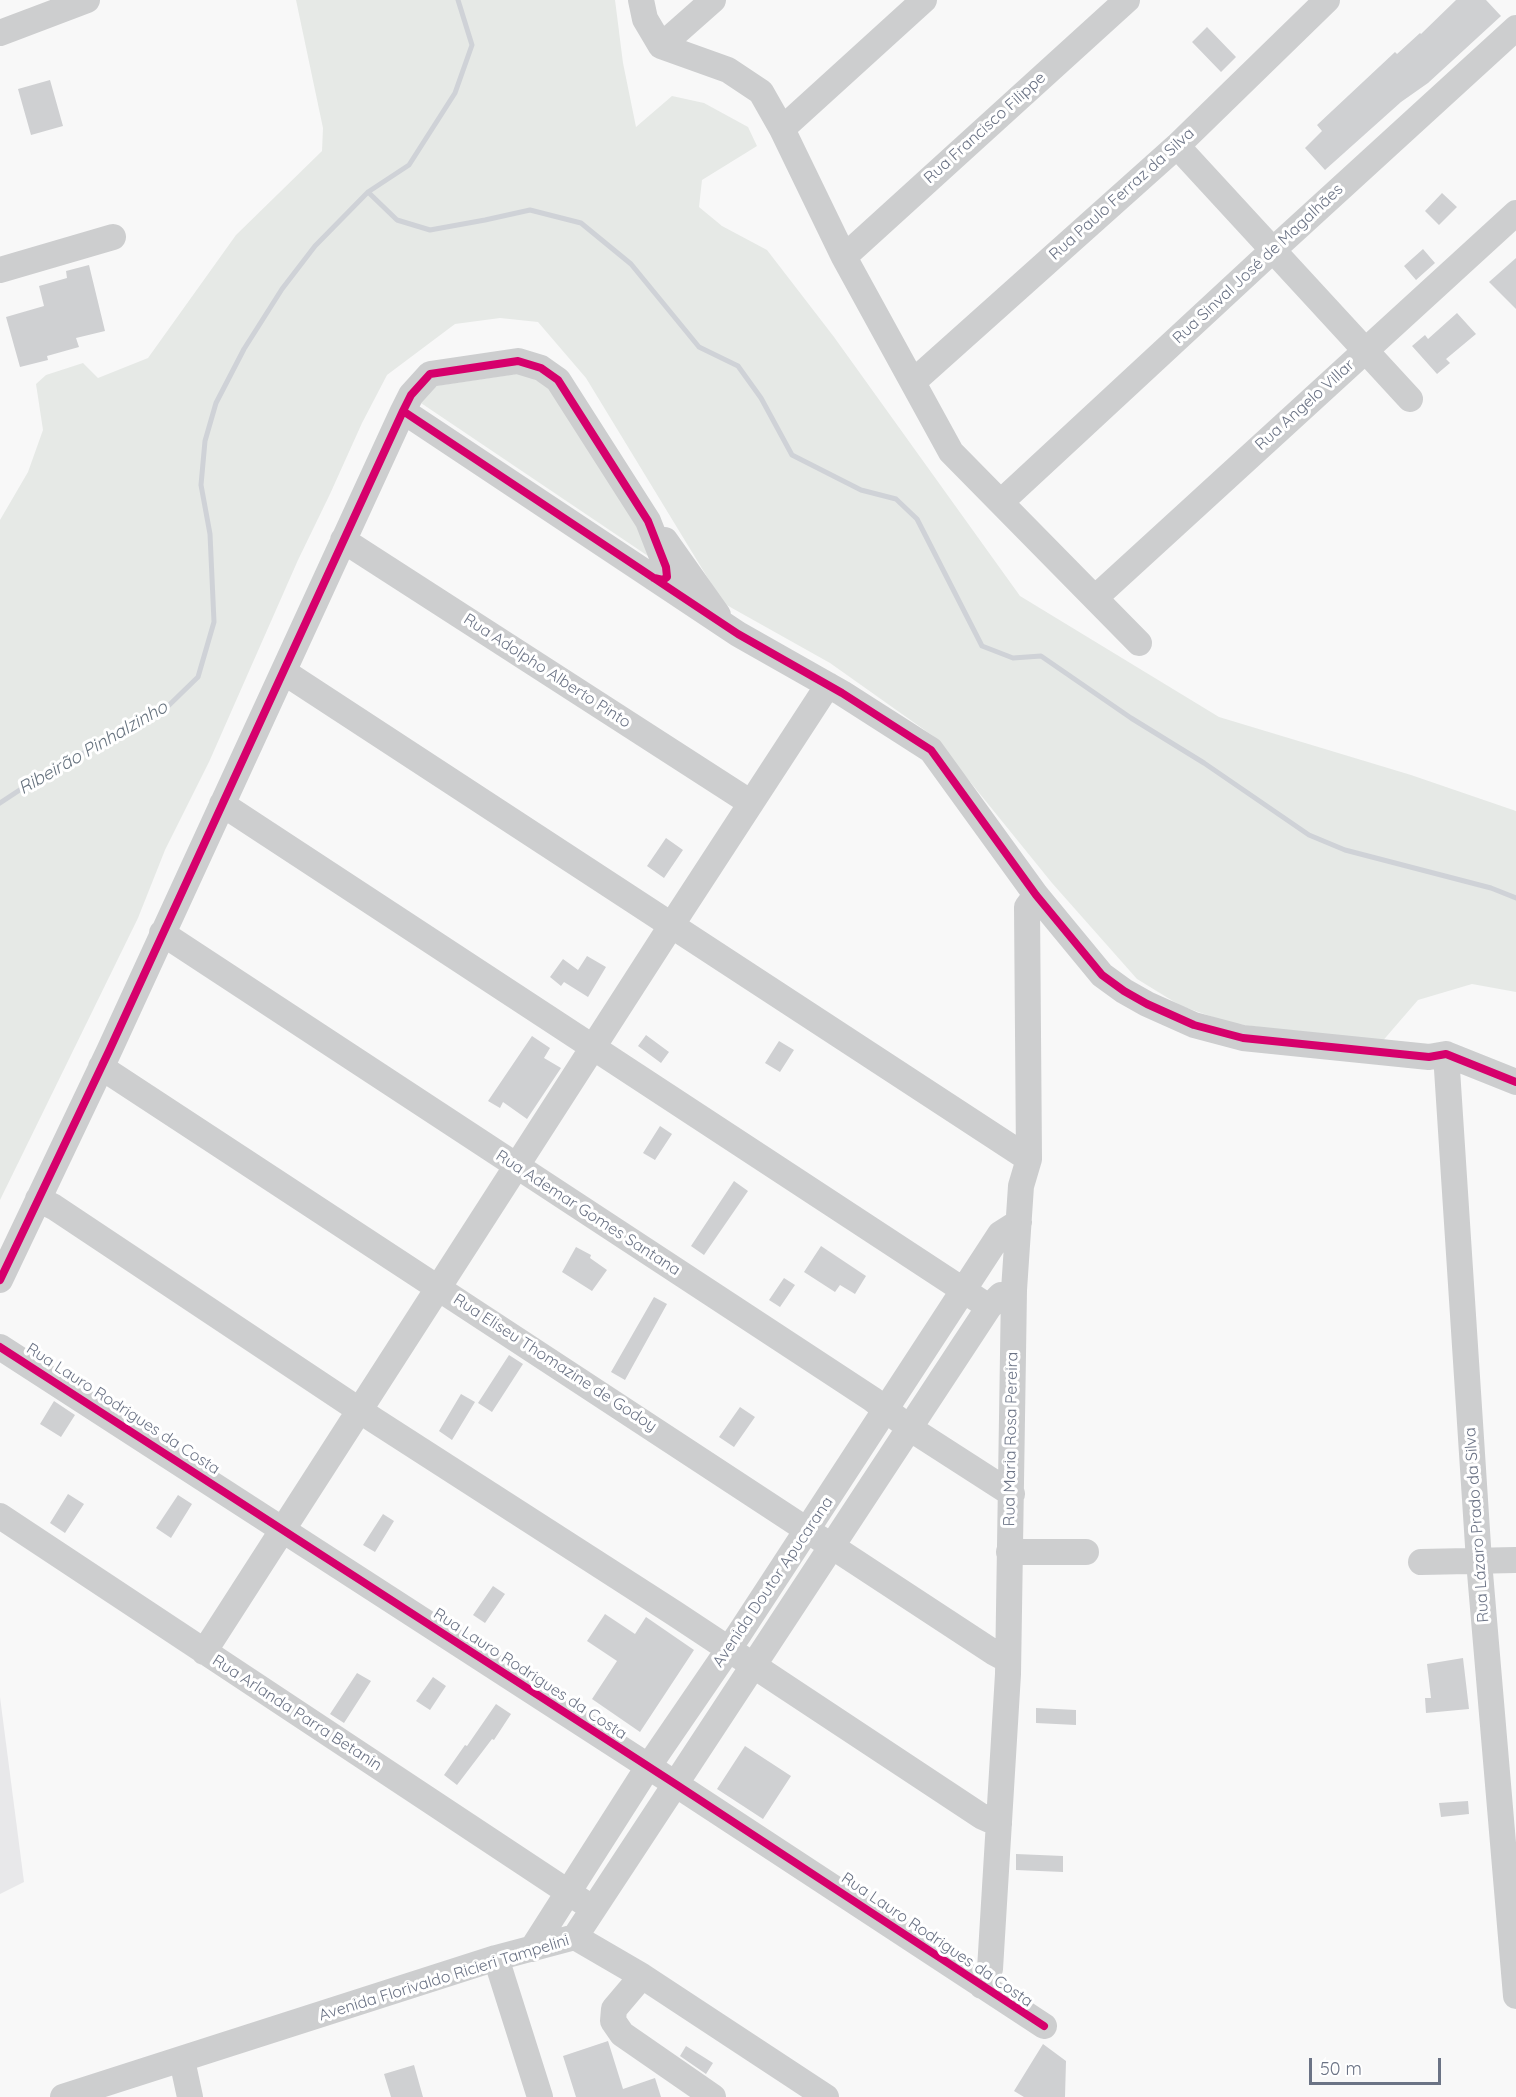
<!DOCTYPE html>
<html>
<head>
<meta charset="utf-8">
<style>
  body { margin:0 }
  #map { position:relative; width:1516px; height:2097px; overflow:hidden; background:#f8f8f8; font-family:Quicksand,sans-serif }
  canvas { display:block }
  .scale { position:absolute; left:1309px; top:2058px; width:132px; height:27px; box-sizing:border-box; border:3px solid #6b7385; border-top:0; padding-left:8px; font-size:18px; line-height:21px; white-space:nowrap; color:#6b7385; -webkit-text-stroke:4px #fff; paint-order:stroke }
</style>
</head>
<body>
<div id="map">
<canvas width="1516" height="2097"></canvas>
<div class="scale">50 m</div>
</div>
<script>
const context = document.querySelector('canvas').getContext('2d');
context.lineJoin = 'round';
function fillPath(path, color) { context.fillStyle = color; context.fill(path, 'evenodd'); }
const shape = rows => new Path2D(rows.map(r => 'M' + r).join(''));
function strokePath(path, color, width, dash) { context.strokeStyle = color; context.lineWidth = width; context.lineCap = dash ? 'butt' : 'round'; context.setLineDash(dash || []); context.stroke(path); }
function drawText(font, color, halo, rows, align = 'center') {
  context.font = font + ' Quicksand,sans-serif'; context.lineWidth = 6; context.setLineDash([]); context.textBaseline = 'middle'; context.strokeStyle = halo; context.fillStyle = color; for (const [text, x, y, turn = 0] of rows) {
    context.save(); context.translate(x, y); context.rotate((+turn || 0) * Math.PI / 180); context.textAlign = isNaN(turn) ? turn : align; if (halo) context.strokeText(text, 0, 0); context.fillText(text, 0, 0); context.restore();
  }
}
const built = shape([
  [0,1697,24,1882,0,1894]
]);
const green = shape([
  [296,0,615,0,623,63,636,127,672,96,704,103,748,127,757,146,702,180,699,207,722,226,767,250,834,337,1020,596,1219,717,1411,775,1516,811,1516,992,1472,984,1418,1000,1380,1044,1230,1023,1181,1006,1137,979,1052,883,933,736,830,663,723,603,586,378,538,322,500,318,455,324,387,375,362,423,330,494,298,560,209,762,165,850,138,918,0,1200,0,520,28,472,43,430,36,384,46,375,83,363,98,378,148,358,236,235,322,151,323,128],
  [522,373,548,386,662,548,651,558,418,401,428,387]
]);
const stream = shape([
  [368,192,397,220,430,230,485,220,530,210,581,223,631,264,699,347,738,366,761,398,792,455,861,490,896,499,917,519,982,646,1013,658,1041,656,1131,718,1204,763,1309,835,1345,850,1491,888,1516,898],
  [0,803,47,772,162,712,198,677,214,622,210,534,201,485,205,441,216,403,244,349,282,289,315,246,368,192,409,165,455,93,472,45,458,0]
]);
const building = shape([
  [1456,0,1486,0,1501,16,1428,83,1401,102,1325,170,1305,148,1322,131,1317,125,1395,52,1397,54,1420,33,1421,34],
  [1207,27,1236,57,1221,72,1192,42],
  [50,80,63,126,31,135,18,89],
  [1442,193,1457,207,1439,225,1425,211],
  [1423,249,1435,263,1416,280,1404,266],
  [1516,258,1516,309,1489,282],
  [89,265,105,331,76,338,79,347,47,356,48,360,20,367,6,317,44,306,39,286,67,278,66,271],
  [1457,313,1476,334,1446,359,1450,363,1437,374,1412,346,1425,335,1428,339],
  [666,838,683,850,664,878,647,866],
  [587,956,606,967,588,997,564,982,561,986,550,977,563,959,578,970],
  [646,1035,669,1052,661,1063,638,1046],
  [532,1036,550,1048,544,1058,561,1068,527,1119,503,1102,500,1108,488,1101],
  [779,1041,794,1050,780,1072,765,1063],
  [660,1126,672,1134,655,1160,643,1153],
  [734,1181,748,1191,704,1255,691,1246],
  [821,1246,866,1276,855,1294,840,1285,835,1292,804,1272],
  [576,1247,591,1255,590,1258,607,1270,592,1291,562,1272],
  [784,1278,795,1285,780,1307,769,1300],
  [654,1297,667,1304,625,1380,611,1372],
  [509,1355,523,1364,492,1412,478,1403],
  [461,1394,475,1402,452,1440,439,1431],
  [54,1401,75,1415,61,1437,40,1424],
  [740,1407,755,1417,734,1447,719,1437],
  [68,1494,84,1504,65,1533,50,1523],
  [178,1495,192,1504,171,1538,156,1528],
  [383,1514,394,1521,375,1552,363,1545],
  [493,1586,505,1594,485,1623,473,1615],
  [605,1614,635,1634,646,1617,694,1650,640,1732,592,1699,617,1661,587,1641],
  [1463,1658,1469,1709,1426,1713,1425,1698,1431,1698,1427,1664],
  [357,1673,371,1681,344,1723,330,1714],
  [433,1677,446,1686,430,1710,416,1701],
  [496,1704,511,1714,494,1740,492,1739,457,1785,444,1775,465,1745,467,1746],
  [1036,1708,1076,1710,1076,1725,1036,1723],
  [745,1746,791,1776,763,1819,717,1789],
  [1468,1801,1469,1814,1441,1817,1439,1803],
  [1016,1854,1063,1856,1063,1872,1016,1870],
  [608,2041,623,2089,655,2078,661,2097,576,2097,563,2056],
  [1043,2044,1066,2061,1065,2097,1024,2097,1014,2091],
  [686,2046,713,2063,706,2074,680,2056],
  [414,2065,423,2097,391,2097,384,2074]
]);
const minor = shape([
  [641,0,645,19,661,46,728,70,761,92,782,129,844,257,951,452,1139,643],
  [0,33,87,0],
  [661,46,713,0],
  [782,129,924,0],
  [1177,146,1410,399],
  [844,257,1127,0],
  [0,270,113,237],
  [913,382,1177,146,1327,0],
  [403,411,738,634,842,693,931,750,1036,895,1102,975,1124,991,1147,1004,1194,1025,1243,1038,1429,1057,1446,1054,1516,1082],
  [1001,502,1273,250,1516,28],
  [343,540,751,803],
  [665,540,718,615],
  [1095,598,1516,213],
  [284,672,1029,1159],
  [222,804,989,1307],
  [162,933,872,1399,911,1429,1012,1494],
  [1446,1054,1479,1561,1516,1996],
  [101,1067,993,1652,1008,1660],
  [38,1199,54,1207,374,1420,674,1613,981,1816,999,1824],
  [0,1280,109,1051,403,411,411,395,430,374,518,361,541,368,558,380,648,521,666,567,667,577,663,580,654,578],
  [0,1347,677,1785,1044,2026],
  [0,1516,583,1902],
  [1009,1552,1086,1552],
  [1421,1562,1516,1560],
  [204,1652,671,926,828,685],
  [575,1937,989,1307,1001,1295],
  [532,1949,648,1767,739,1634,1000,1234,1019,1222],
  [496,1958,540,2097],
  [642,1976,614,2009,613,2021,622,2034,713,2097],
  [982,1986,990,1969,1008,1674,1014,1290,1021,1186,1029,1159,1027,907,1036,895],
  [182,2060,190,2097],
  [63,2097,496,1958,575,1937,642,1976,826,2097]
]);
const cycleway = shape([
  [403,411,738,634,842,693,931,750,1036,895,1102,975,1124,991,1147,1004,1194,1025,1243,1038,1429,1057,1446,1054,1516,1082],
  [0,1280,109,1051,403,411,411,395,430,374,518,361,541,368,558,380,648,521,666,567,667,577,663,580,654,578],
  [0,1347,677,1785,1044,2026]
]);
const streetNames = [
  ["Rua Francisco Filippe",985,128,-42],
  ["Rua Paulo Ferraz da Silva",1122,194,-42],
  ["Rua Sinval José de Magalhães",1258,264,-43],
  ["Rua Angelo Villar",1305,405,-42],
  ["Rua Adolpho Alberto Pinto",547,671,33],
  ["Rua Ademar Gomes Santana",588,1213,33],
  ["Rua Eliseu Thomazine de Godoy",555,1363,33],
  ["Rua Lauro Rodrigues da Costa",123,1409,33],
  ["Rua Maria Rosa Pereira",1011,1439,-89],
  ["Rua Lázaro Prado da Silva",1477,1525,-94],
  ["Avenida Doutor Apucarana",773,1582,-56],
  ["Rua Lauro Rodrigues da Costa",530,1674,33],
  ["Rua Arlanda Parra Betanin",297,1713,33],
  ["Rua Lauro Rodrigues da Costa",937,1940,34],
  ["Avenida Florivaldo Ricieri Tampelini",444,1978,-17]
];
const waterNames = [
  ["Ribeirão Pinhalzinho",93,748,-30]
];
fillPath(built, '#e8e8ea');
fillPath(green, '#e6e9e6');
strokePath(stream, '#cfd2d7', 5);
fillPath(building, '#cfd0d2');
strokePath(minor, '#cdcecf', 26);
strokePath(cycleway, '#d6006c', 8);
drawText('16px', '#6b7385', '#fff', streetNames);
drawText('italic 18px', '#67737f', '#fff', waterNames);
</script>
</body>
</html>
